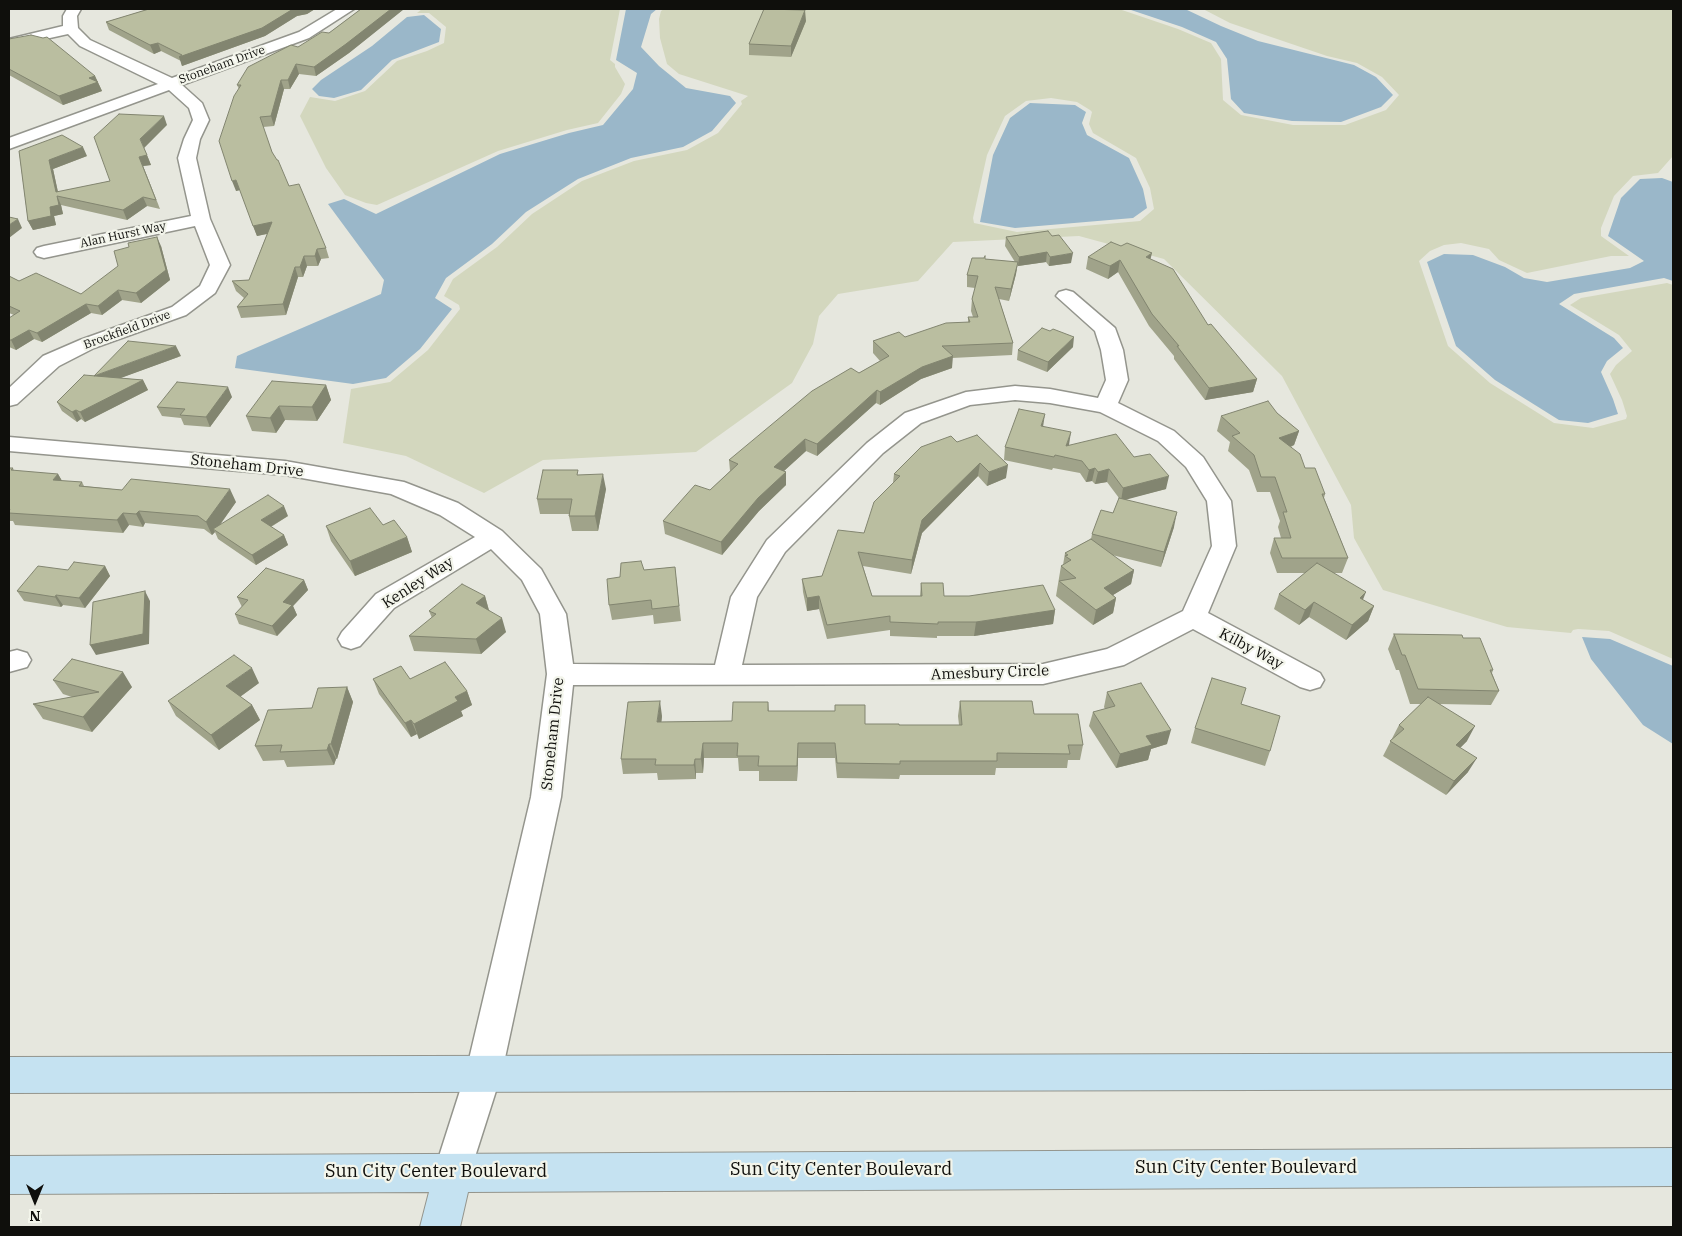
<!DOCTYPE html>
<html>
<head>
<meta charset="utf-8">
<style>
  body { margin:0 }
  #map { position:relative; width:1682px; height:1236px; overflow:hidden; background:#e6e7de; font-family:"IBM Plex Serif",serif }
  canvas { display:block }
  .frame { position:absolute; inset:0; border:10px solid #0f0f0c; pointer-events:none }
  .north { position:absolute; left:10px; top:1176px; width:50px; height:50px; -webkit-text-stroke:4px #f3f5eb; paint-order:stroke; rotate:180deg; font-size:14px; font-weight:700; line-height:20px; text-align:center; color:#0f0f0c }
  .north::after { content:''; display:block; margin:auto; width:18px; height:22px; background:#0f0f0c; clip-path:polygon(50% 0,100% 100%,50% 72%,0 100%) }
</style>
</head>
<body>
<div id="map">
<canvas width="1682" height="1236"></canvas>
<div class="frame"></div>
<div class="north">N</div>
</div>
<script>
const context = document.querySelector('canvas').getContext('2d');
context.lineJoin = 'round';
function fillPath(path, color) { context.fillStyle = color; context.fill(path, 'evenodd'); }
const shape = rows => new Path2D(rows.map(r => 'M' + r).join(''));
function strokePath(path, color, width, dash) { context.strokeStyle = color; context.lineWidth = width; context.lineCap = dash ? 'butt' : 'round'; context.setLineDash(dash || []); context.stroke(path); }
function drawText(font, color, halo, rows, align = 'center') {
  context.font = font + ' "IBM Plex Serif",serif'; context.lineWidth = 4.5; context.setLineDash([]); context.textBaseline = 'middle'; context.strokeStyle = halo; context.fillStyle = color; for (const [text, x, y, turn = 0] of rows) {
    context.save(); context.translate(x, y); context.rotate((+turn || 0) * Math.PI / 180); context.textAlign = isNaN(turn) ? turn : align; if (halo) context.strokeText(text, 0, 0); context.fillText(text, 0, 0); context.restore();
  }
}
const green = shape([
  [422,9,620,9,610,60,615,64,615,67,625,84,621,94,598,123,567,130,498,151,377,205,366,203,345,195,326,168,300,116,310,97,335,101,365,91,397,61,427,51,444,43,446,27,429,13,417,13],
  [664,9,1119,9,1178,29,1211,43,1221,59,1223,100,1241,115,1293,125,1345,125,1386,110,1399,95,1382,77,1357,63,1327,56,1230,23,1203,9,1673,9,1673,156,1658,173,1633,176,1614,196,1601,228,1601,236,1629,256,1611,256,1527,273,1499,260,1489,249,1461,243,1444,245,1430,251,1419,261,1448,346,1490,383,1554,423,1593,428,1626,419,1627,416,1622,400,1610,374,1616,365,1632,351,1619,335,1570,305,1581,298,1667,283,1673,285,1673,659,1609,631,1578,629,1573,630,1571,633,1507,627,1383,590,1354,538,1351,505,1282,376,1164,259,1079,236,953,242,918,281,838,294,819,316,813,344,792,383,696,452,543,460,484,493,406,456,343,443,351,389,390,382,428,350,460,309,459,305,444,296,453,279,497,247,532,214,582,181,634,161,687,150,718,133,742,104,741,101,748,96,679,74,667,64,660,38,659,19,661,11],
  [1051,98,1077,102,1090,110,1092,112,1089,124,1093,133,1136,158,1150,188,1154,209,1140,221,1017,232,974,223,973,218,987,155,1005,116,1026,101]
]);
const water = shape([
  [626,9,657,9,651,14,641,47,659,66,686,88,730,96,736,103,712,131,683,147,631,158,578,179,526,212,492,244,446,278,435,298,452,309,420,349,386,378,353,384,235,368,237,356,381,294,384,280,328,204,344,199,376,214,500,154,569,133,603,125,633,89,637,73,616,60],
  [1128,9,1185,9,1221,26,1258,41,1354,65,1376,77,1393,95,1381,107,1341,122,1292,121,1244,113,1231,99,1227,59,1216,42,1182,27],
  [424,15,441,29,439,42,392,60,361,90,334,98,319,96,312,89,321,80,372,46,407,17],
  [1030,103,1075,105,1086,112,1082,123,1087,135,1129,158,1143,189,1147,208,1133,218,1015,228,980,222,993,155,1010,118],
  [1662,178,1673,182,1673,281,1664,278,1574,294,1559,304,1614,338,1623,348,1607,361,1601,372,1613,399,1618,414,1588,423,1559,420,1495,380,1456,346,1427,262,1444,254,1473,255,1505,267,1524,278,1547,282,1630,268,1644,261,1608,236,1621,198,1640,179],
  [1582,637,1610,639,1673,666,1673,744,1643,725,1591,659]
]);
const street = shape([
  [67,9,81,9,77,16,78,28,90,40,172,78,299,32,337,9,354,9,309,38,182,85,202,103,209,120,200,139,196,158,210,219,230,265,215,293,186,315,94,348,59,366,17,404,9,406,9,388,43,356,80,340,172,307,200,286,210,265,195,226,44,258,37,256,34,252,37,248,44,246,191,216,178,158,184,139,193,120,189,108,169,90,9,149,9,138,158,84,80,46,68,34,9,47,9,39,63,26,63,16,67,9],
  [1066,290,1073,292,1115,328,1123,350,1128,380,1118,403,1174,431,1203,457,1231,501,1236,546,1208,613,1320,673,1324,680,1320,687,1310,690,1300,687,1193,629,1124,665,1043,684,573,685,561,797,502,1072,466,1185,453,1191,440,1185,434,1172,466,1072,531,797,547,674,540,614,522,580,491,549,394,608,360,646,351,649,342,646,338,639,342,632,376,594,475,537,440,515,391,494,285,475,9,451,9,437,285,461,404,482,458,503,502,531,541,569,566,614,573,664,715,665,731,597,767,540,867,443,905,413,966,392,1015,386,1050,389,1098,398,1106,380,1101,350,1095,331,1056,296,1059,292,1066,290],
  [1015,400,1050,403,1100,412,1158,441,1186,467,1207,501,1212,546,1183,611,1107,649,1043,664,742,665,757,597,785,552,883,453,921,423,970,405,1015,400],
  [17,650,27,653,31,660,27,667,9,672,9,652,17,650]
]);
const secondary = shape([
  [1673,1053,1673,1089,9,1093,9,1057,1673,1053],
  [1673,1148,1673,1186,468,1192,460,1227,420,1227,429,1192,9,1194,9,1156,1673,1148]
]);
const wall = shape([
  [149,9,315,9,307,14,297,16,265,36,182,66,181,61,161,51,154,54,109,30,106,22],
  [361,9,404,9,349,53,316,76,299,74,290,89,284,89,274,126,263,127,272,152,289,186,326,248,329,258,321,259,318,266,307,266,303,277,298,277,286,315,241,318,237,307,244,298,236,291,232,281,249,280,267,234,257,236,240,190,236,191,239,89,237,85,298,47,329,33],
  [806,21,791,57,749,55,749,44],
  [9,39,95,76,102,91,63,105,9,75],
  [167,125,144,148,151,165,143,166,160,209,147,206,127,220,61,205,63,214,54,216,56,225,33,230,28,221,19,151,87,156,53,169,58,192,110,181],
  [1030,233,1071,263,1049,266,1046,262,1018,266,1017,265,1016,274,1009,301,999,299,1013,343,1012,355,952,358,952,368,921,379,880,405,876,403,817,456,806,451,784,471,786,472,786,485,759,511,722,555,665,534,663,521,710,490,730,471,729,460,859,373,880,361,873,353,873,341,905,337,968,322,968,317,973,317,971,311,972,299,975,288,967,287,967,275,985,259,1015,262,1005,246,1006,237],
  [161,246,170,280,141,303,122,300,102,315,91,313,42,342,34,339,16,350,9,347,9,318,14,315,9,313,9,276,19,281,81,294],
  [1121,246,1151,260,1208,325,1257,379,1253,392,1205,400,1174,359,1174,356,1149,326,1118,272,1108,279,1086,269,1088,257],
  [1073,347,1047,372,1017,360,1018,350],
  [181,356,120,378,143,380,148,390,85,422,81,419,77,422,62,411,57,402,94,376],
  [326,385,331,400,317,421,285,420,276,433,252,431,246,416],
  [232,397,210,427,184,425,181,418,162,416,157,407],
  [1277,413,1299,431,1294,445,1291,447,1305,468,1325,494,1324,498,1348,558,1342,573,1334,573,1363,600,1374,606,1368,621,1346,640,1309,617,1299,625,1274,609,1279,594,1305,573,1277,573,1270,553,1274,538,1281,538,1278,527,1280,521,1270,492,1257,492,1249,470,1228,451,1230,442,1217,431,1221,416],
  [1043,427,1068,445,1134,457,1166,489,1126,499,1174,527,1161,567,1112,555,1132,569,1134,570,1131,584,1113,595,1116,598,1113,613,1093,625,1056,596,1061,566,1063,565,1065,553,1091,539,1092,534,1113,513,1119,498,1107,482,1095,484,1092,481,1086,482,1080,473,1053,468,1052,470,1004,460,1005,447],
  [957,442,1006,478,987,486,978,476,922,533,911,574,863,566,872,596,920,596,921,583,944,596,1055,610,1053,624,974,636,937,636,937,638,890,636,890,630,827,639,819,609,807,611,803,592,802,579,822,576,864,533,893,483,894,474],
  [9,468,13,468,14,471,58,474,62,481,82,482,84,486,236,502,220,525,288,516,271,527,284,535,288,545,256,565,218,539,215,532,212,535,204,529,145,523,143,527,129,525,123,533,15,525,13,521,9,521],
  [579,475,606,489,598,531,572,531,569,516,569,514,540,514,537,499],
  [383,525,407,537,412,552,355,576,331,541,326,526],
  [105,566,110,576,85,608,63,605,61,607,24,601,17,591,68,570],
  [675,567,681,621,654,624,653,615,612,620,609,605,620,577,644,570],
  [304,580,308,590,293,606,297,615,277,636,239,624,235,614,242,607,237,597],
  [485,596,489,610,506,632,481,654,414,651,409,636,432,618,429,611],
  [1394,634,1463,638,1493,670,1492,673,1499,691,1491,705,1440,704,1467,741,1460,748,1468,772,1446,795,1383,756,1399,725,1421,704,1410,704,1399,670,1396,670,1388,649],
  [373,679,410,679,467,691,472,705,461,711,463,716,419,739,417,734,411,737,379,694],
  [53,680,132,687,92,732,43,719,33,704,72,697,63,694],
  [259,683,240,697,252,705,260,720,219,750,176,716,168,701],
  [347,687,353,702,337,759,336,759,334,765,287,767,284,760,263,761,255,746,312,708],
  [1107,692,1167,744,1151,749,1148,760,1116,768,1089,726,1093,712,1105,709,1104,707],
  [960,701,1034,714,1083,745,1080,760,1068,760,1067,768,996,768,995,775,900,775,899,779,837,778,835,758,798,758,797,781,759,781,759,771,739,771,738,758,704,758,703,773,696,773,696,779,658,780,657,773,623,774,621,759,662,716,661,722,732,721,768,702,769,711,865,724,899,725,959,725,958,716],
  [1241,704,1270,751,1265,766,1191,743,1195,728]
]);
const shadedWall = shape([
  [293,9,315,9,307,14,297,16,265,36,182,66,179,57],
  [391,9,404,9,349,53,316,76,314,67],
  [805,10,806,21,791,57,791,46],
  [158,43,161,51,154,54,150,45],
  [296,64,299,74,290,89,288,80],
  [95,76,102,91,63,105,59,96,89,78],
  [281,80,284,89,274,126,271,116],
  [164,116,167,125,144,148,140,139],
  [83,147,87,156,53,169,59,197,56,192,49,160],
  [147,155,151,165,143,166,160,209,139,157],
  [236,180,240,190,236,191,232,181],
  [57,196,61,205,63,214,54,216,56,225,33,230,28,221,50,207],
  [143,197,147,206,127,220,123,210],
  [18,219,22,228,9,238,9,225],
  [272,222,275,232,257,236,253,226],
  [157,237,161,246,170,280,141,303,136,293],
  [317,249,321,259,318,266,315,256],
  [1047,252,1046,262,1018,266,1019,257],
  [1073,253,1071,263,1049,266,1050,257],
  [1152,253,1149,265,1146,257],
  [304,256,307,266,303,277,300,267],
  [1120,260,1118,272,1108,279,1110,266],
  [1018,262,1016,274,1009,301,1011,289],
  [295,267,298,277,286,315,283,304],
  [118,290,122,300,102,315,98,306],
  [86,304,91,313,42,342,37,333],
  [29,330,34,339,16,350,11,340],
  [1074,337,1073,347,1047,372,1048,362],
  [176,346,181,356,99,386,94,376],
  [953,356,952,368,921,379,880,405,880,392,922,367],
  [1257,379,1253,392,1205,400,1209,388],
  [143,380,148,390,85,422,80,412],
  [326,385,331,400,317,421,312,407],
  [228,387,232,397,210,427,206,417],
  [877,390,876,403,817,456,817,444],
  [279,406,285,420,276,433,270,418],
  [76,410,81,419,77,422,72,412],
  [1045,414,1043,427,1041,426],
  [1299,431,1294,445,1275,452,1279,438],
  [1071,432,1069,445,1064,459,1066,446],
  [805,439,806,451,774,480,774,467],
  [980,463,978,476,922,533,911,574,912,560,922,520],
  [1008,465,1006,478,987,486,989,472],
  [1095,468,1092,481,1086,482,1089,470],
  [1109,469,1107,482,1095,484,1098,472],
  [786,472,786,485,759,511,722,555,721,542,758,498],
  [58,474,65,486,53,480],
  [603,474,606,489,598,531,595,516],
  [1169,476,1166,489,1121,501,1123,488],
  [230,489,236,502,216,530,213,529,215,532,212,535,206,522],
  [284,506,288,516,265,530,261,520],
  [139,511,145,523,143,527,136,514],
  [1177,512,1174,527,1161,567,1164,552],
  [123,513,129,525,123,533,117,520],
  [284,535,288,545,256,565,252,555],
  [407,537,412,552,355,576,350,561],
  [105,566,110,576,85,608,79,598],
  [1134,570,1131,584,1100,603,1104,588],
  [304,580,308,590,293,606,297,615,277,636,272,626,283,602],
  [145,591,150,601,149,644,96,655,90,645],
  [1366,592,1360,607,1360,598],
  [56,595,63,605,61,607,55,597],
  [485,596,489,611,476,603],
  [819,596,819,609,807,611,807,598],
  [1116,598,1113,613,1093,625,1096,610],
  [1314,602,1309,617,1299,625,1305,610],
  [1374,606,1368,621,1346,640,1352,625],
  [1055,610,1053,624,974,636,976,622],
  [502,618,506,632,481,654,476,639],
  [252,668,259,683,234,701,226,686],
  [123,672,132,687,92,732,83,717],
  [347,687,353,702,337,759,331,744],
  [467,691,472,705,461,711,463,716,419,739,414,724,455,697],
  [660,701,662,716,660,736,657,722],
  [252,705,260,720,219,750,211,735],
  [411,720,417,734,411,737,405,723],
  [9,723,10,725,9,734],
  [1475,726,1467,741,1448,760,1456,745],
  [1171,730,1167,744,1151,749,1148,760,1116,768,1120,754,1146,736],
  [703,743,704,758,703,773,701,759],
  [798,743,798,758,797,781,797,766],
  [329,744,336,759,334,765,327,750],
  [1477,758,1468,772,1446,795,1454,781],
  [695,759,696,773,696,779,694,765]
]);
const building = shape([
  [149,9,293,9,262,28,179,57,182,55,158,43,150,45,106,22,149,9],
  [361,9,391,9,346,44,314,67,296,64,288,80,281,80,271,116,260,117,272,152,277,160,278,160,289,186,299,184,326,248,317,249,315,256,304,256,300,267,295,267,283,304,237,307,248,294,232,281,249,280,272,222,253,226,236,180,232,181,219,141,234,96,241,85,237,85,248,67,291,45,298,47,322,32,329,33,361,9],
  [764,9,805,10,791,46,749,44,764,9],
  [31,35,43,38,47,37,95,76,89,78,98,82,59,96,9,69,9,39,31,35],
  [119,114,164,116,140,139,147,155,139,157,156,200,143,197,123,210,57,196,59,205,50,207,51,216,28,221,19,151,62,135,83,147,49,160,56,192,110,181,94,137,119,114],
  [9,217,18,219,9,225,9,217],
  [1048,231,1052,236,1059,235,1073,253,1050,257,1047,252,1019,257,1006,237,1048,231],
  [157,237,166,270,136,293,118,290,98,306,86,304,37,333,29,330,11,340,9,340,9,318,20,311,9,306,9,276,19,281,36,273,81,294,118,266,114,251,129,247,128,243,157,237],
  [1111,242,1121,246,1127,243,1152,253,1146,257,1173,269,1208,325,1211,324,1257,379,1209,388,1177,346,1179,346,1152,314,1120,260,1110,266,1088,257,1111,242],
  [985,256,985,259,1018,262,1011,289,995,287,1013,343,942,346,953,356,922,367,880,392,877,390,817,444,805,439,774,467,786,472,758,498,721,542,663,521,695,485,710,490,738,464,729,460,812,391,851,368,859,373,889,356,873,341,899,332,905,337,946,323,970,322,968,317,978,317,972,299,978,276,967,275,972,258,984,258,985,256],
  [1042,328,1050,331,1053,329,1074,337,1048,362,1018,350,1042,328],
  [128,341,176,346,94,376,128,341],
  [84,375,143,380,80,412,76,410,72,412,57,402,84,375],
  [272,381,326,385,312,407,279,406,270,418,246,416,272,381],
  [177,382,228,387,206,417,180,415,185,409,157,407,177,382],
  [1268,401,1277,413,1299,431,1279,438,1300,454,1305,468,1315,468,1325,494,1322,494,1348,558,1282,558,1274,538,1291,538,1283,512,1287,512,1275,477,1261,477,1254,455,1232,436,1240,433,1221,416,1268,401],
  [1019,409,1045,414,1041,426,1071,432,1066,446,1116,434,1134,457,1150,454,1169,476,1123,488,1109,469,1098,472,1095,468,1089,470,1082,461,1055,455,1054,457,1005,447,1019,409],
  [977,435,1008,465,989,472,980,463,922,520,912,560,858,552,872,596,922,596,921,583,943,583,944,596,969,596,1043,585,1055,610,976,622,938,622,938,624,890,622,890,616,827,625,819,596,807,598,802,579,822,576,838,530,864,533,874,502,900,476,894,474,921,447,951,436,957,442,977,435],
  [9,468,13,468,11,470,58,474,53,480,82,482,79,486,122,490,131,479,230,489,206,522,198,516,139,511,136,514,123,513,117,520,9,513,9,511,10,509,9,509,9,468],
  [543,470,578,470,577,475,603,474,595,516,569,516,572,499,537,499,543,470],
  [268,495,284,506,261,520,284,535,252,555,213,529,268,495],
  [1119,498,1177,512,1164,552,1092,534,1101,510,1113,513,1119,498],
  [370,508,383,525,394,520,407,537,350,561,326,526,370,508],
  [1091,539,1132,569,1134,570,1104,588,1116,598,1096,610,1059,581,1076,578,1061,566,1071,560,1065,556,1068,555,1065,553,1091,539],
  [641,561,644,570,675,567,679,606,652,609,651,600,609,605,607,579,620,577,621,563,641,561],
  [74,562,105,566,79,598,56,595,55,597,17,591,38,566,68,570,74,562],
  [1317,563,1366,592,1360,598,1374,606,1352,625,1314,602,1305,610,1279,594,1317,563],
  [266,568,304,580,283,602,292,605,272,626,235,614,248,600,237,597,266,568],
  [462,584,485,596,476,603,502,618,476,639,409,636,436,614,429,611,462,584],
  [145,591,143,634,90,645,93,602,145,591],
  [1394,634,1462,635,1463,638,1480,638,1493,670,1490,670,1499,691,1418,689,1405,655,1402,655,1394,634],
  [234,655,252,668,226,686,252,705,211,735,168,701,234,655],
  [72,659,123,672,83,717,33,704,99,692,53,680,72,659],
  [445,662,467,691,455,697,458,701,414,724,411,720,405,723,373,679,401,666,410,679,445,662],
  [1212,678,1246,688,1241,704,1280,716,1270,751,1195,728,1212,678],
  [1141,683,1171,730,1146,736,1152,745,1120,754,1093,712,1115,706,1107,692,1141,683],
  [347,687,331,744,329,744,327,750,280,752,282,745,255,746,268,710,312,708,318,688,347,687],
  [1428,697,1475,726,1456,745,1477,758,1454,781,1390,741,1404,729,1399,725,1428,697],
  [660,701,657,722,732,721,733,702,768,702,768,711,835,711,835,705,865,705,865,724,899,724,899,725,962,725,960,701,1032,701,1034,714,1078,714,1083,745,1068,745,1070,754,997,753,997,761,900,761,900,764,837,763,835,743,798,743,797,766,758,766,759,756,737,756,738,743,703,743,701,759,695,759,694,765,655,765,656,759,621,759,628,702,660,701]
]);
const farStreetnames = [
  ["Stoneham Drive",222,65,-20],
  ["Alan Hurst Way",123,235,-12],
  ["Brockfield Drive",127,330,-20]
];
const streetNames = [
  ["Stoneham Drive",247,466,6],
  ["Kenley Way",418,583,-33],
  ["Kilby Way",1251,649,28],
  ["Amesbury Circle",990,673,-2],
  ["Stoneham Drive",553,734,-84]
];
const nearStreetnames = [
  ["Sun City Center Boulevard",1246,1168],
  ["Sun City Center Boulevard",841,1170],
  ["Sun City Center Boulevard",436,1172]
];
fillPath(green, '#d3d7be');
fillPath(water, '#9ab7c9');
strokePath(street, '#94958d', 3);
strokePath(secondary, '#94958d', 2);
fillPath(street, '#fff');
fillPath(secondary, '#c5e2f1');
fillPath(wall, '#a0a38a');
fillPath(shadedWall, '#828570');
fillPath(building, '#babea0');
strokePath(building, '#828570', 1);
drawText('12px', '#0f0f0c', '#f3f5eb', farStreetnames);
drawText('15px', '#0f0f0c', '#f3f5eb', streetNames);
drawText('18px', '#0f0f0c', '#f3f5eb', nearStreetnames);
</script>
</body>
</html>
